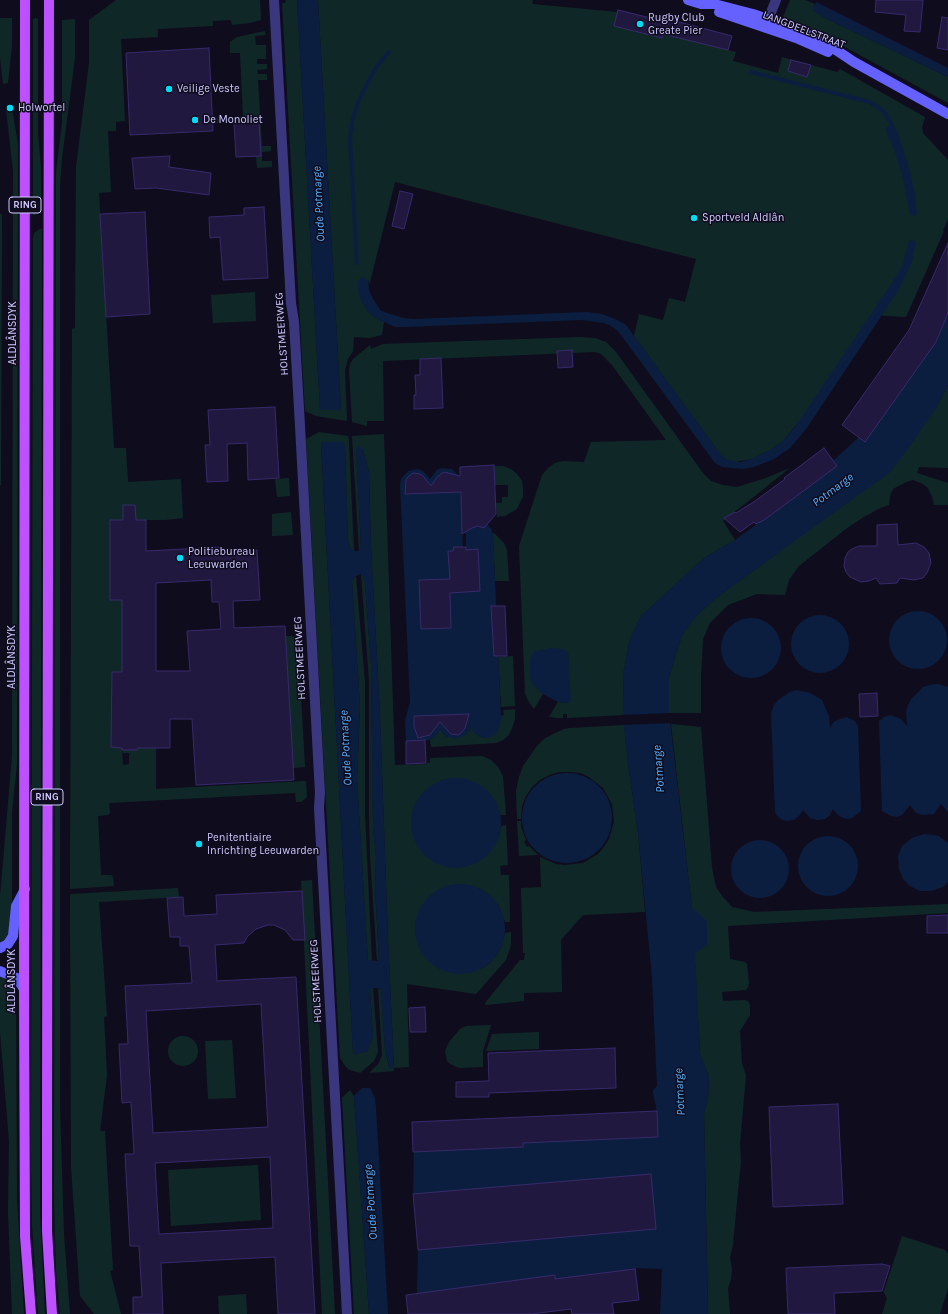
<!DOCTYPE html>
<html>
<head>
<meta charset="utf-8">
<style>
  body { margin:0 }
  canvas { display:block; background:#0f0c1e }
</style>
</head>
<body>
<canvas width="948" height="1314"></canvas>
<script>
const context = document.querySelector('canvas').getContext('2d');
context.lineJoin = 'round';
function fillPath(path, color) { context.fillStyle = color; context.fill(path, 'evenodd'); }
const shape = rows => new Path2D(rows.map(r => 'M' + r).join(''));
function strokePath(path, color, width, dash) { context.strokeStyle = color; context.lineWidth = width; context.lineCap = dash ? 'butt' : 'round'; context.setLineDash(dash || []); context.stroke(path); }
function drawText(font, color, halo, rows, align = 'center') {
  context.font = font + ' Karla,sans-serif'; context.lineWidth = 3; context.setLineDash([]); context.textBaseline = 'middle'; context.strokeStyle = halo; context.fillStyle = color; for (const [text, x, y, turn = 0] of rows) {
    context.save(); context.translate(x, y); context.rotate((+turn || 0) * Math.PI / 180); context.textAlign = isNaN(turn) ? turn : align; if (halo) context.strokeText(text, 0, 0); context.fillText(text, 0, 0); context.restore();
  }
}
const green = shape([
  [116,0,260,0,261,20,250,23,232,25,231,20,213,21,213,26,158,29,158,37,121,39,125,121,116,122,116,131,108,131,111,192,99,193,114,448,126,448,128,482,181,479,183,518,165,520,135,520,135,505,123,505,123,520,110,520,110,599,122,600,122,672,112,672,111,747,122,748,123,765,129,764,129,753,123,753,123,750,137,750,138,748,156,748,156,789,305,781,306,782,307,797,301,802,296,802,295,793,109,803,110,813,108,815,98,816,101,875,111,875,113,877,114,886,70,889,72,329,75,328,76,167,89,63,89,20],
  [286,0,297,0,320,410,341,410,318,0,533,0,532,4,617,12,618,10,666,22,668,19,732,36,728,50,736,52,733,61,778,73,782,57,837,72,840,69,925,117,922,128,923,133,948,160,948,219,943,230,944,231,906,317,871,315,805,414,783,441,772,449,752,459,734,462,727,460,721,455,634,336,639,314,663,320,669,298,685,302,696,259,395,182,370,282,369,284,368,280,361,301,368,312,376,318,384,322,382,335,369,338,354,337,353,351,348,359,345,370,347,421,316,416,305,411,282,3,285,3],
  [790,0,805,0,815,4,813,10,825,18,948,77,948,103,834,41,804,26,783,17],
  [0,18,12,18,12,45,8,83,3,84,0,57],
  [36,18,38,19,38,133,41,169,41,209,40,212,35,215,33,215,33,19],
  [75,19,75,58,62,158,60,185,60,1106,64,1235,70,1314,60,1314,56,1270,54,1197,56,186,56,172,62,123,62,20],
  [265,31,265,35,255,36,256,45,266,45,266,59,257,59,257,64,267,64,267,69,257,70,258,74,267,74,267,80,258,80,262,146,271,146,271,151,262,152,262,161,272,161,272,167,257,168,256,156,261,156,259,120,217,123,217,118,243,116,240,53,230,53,230,42,237,37],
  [12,108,18,144,17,764,12,812,12,915,11,930,6,939,0,942,0,897,12,756,13,171,6,109],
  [0,214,2,214,1,485,0,485],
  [40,229,42,229,40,1212,45,1314,38,1314,32,1224,31,1157,33,238,34,233],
  [255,292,256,321,213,323,211,295],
  [580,337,595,338,606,342,616,352,703,473,711,481,723,485,737,487,766,478,790,468,723,521,735,540,704,558,641,616,629,642,623,675,624,715,567,718,567,714,563,714,563,718,556,718,549,717,558,702,568,703,570,701,568,652,533,685,543,694,534,709,529,702,525,694,519,546,542,475,548,468,555,463,563,461,584,462,591,442,666,440,612,365,601,354,595,352,383,361,384,421,367,421,367,426,352,422,349,370,350,364,353,359,370,345,371,349,383,344],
  [948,385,948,468,919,467,917,473,948,483,948,505,934,505,932,496,927,487,921,483,913,480,906,482,893,489,890,496,889,505,880,508,864,517,847,528,799,566,789,580,785,595,757,594,728,605,710,623,703,639,701,676,701,713,669,713,669,678,675,657,682,636,694,618,716,598,774,556,936,408],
  [319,432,348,436,349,442,354,551,350,548,348,540,345,446,343,442,321,443,353,1054,367,1052,373,1037,370,991,371,988,373,988,378,1052,374,1061,360,1073,350,1070,346,1067,340,1058,306,439],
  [384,434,395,765,426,764,427,763,430,762,430,758,482,756,491,760,498,767,503,776,506,815,500,815,499,811,459,779,449,779,440,781,499,837,501,826,506,825,508,865,500,866,501,875,509,875,510,922,505,922,499,906,487,893,479,888,439,968,457,973,483,968,490,963,496,956,501,948,505,933,511,932,511,945,506,960,476,994,407,984,409,1067,394,1068,394,1071,369,1073,379,1063,382,1055,378,988,381,990,385,1050,389,1067,394,1067,388,940,380,715,371,547,369,472,363,450,356,449,361,548,359,551,352,436],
  [494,466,503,466,511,469,517,474,522,481,523,489,523,496,517,509,505,516,497,517,496,503,502,503,502,497,508,497,508,485,495,485],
  [289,478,290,496,277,497,275,479],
  [291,512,293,535,272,536,272,514],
  [494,533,504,543,507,550,509,581,495,581,493,534],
  [361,574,363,576,365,584,371,665,373,827,376,857,375,888,378,942,379,959,377,961,370,856,369,814,369,681],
  [356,576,365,682,365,814,372,962,368,961,357,780,360,707,352,581],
  [286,636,292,636,298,640,305,767,293,768],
  [513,656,515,706,501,707,498,657],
  [515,709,515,719,512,728,509,735,503,740,496,743,431,747,430,740,434,737,440,729,446,737,469,731,471,726,476,734,484,738,501,720,501,716,504,715,503,710],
  [671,724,701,727,712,868,716,887,723,897,732,907,754,912,948,904,948,913,728,926,730,959,745,962,747,964,749,983,748,987,746,990,722,992,723,1001,745,1000,748,1001,750,1005,750,1015,740,1031,742,1064,746,1075,740,1144,741,1162,738,1191,733,1244,730,1258,732,1269,731,1279,728,1288,730,1314,708,1314,704,1112,708,1100,709,1077,700,1054,692,908],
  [624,725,628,764,638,833,645,912,583,915,561,940,562,992,524,993,524,1001,486,1005,485,1003,520,960,524,960,525,953,523,953,521,888,541,887,540,857,556,864,565,865,583,863,598,854,604,847,609,839,614,822,612,804,603,788,589,777,581,773,570,772,559,772,549,775,540,780,532,787,526,796,522,806,521,819,517,819,516,791,519,777,523,766,537,746,545,738,564,729,570,728],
  [517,821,521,821,521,827,526,840,524,842,527,847,529,846,538,855,519,856],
  [312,880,335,1314,322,1314,301,881],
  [178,888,179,897,99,902,107,1016,104,1017,107,1075,100,1131,105,1131,113,1270,110,1271,121,1314,94,1314,80,1296,71,1166,70,894],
  [0,975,10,981,16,993,17,1199,24,1314,12,1314,8,1212,9,1141,0,1031],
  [491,1025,483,1051,483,1067,459,1068,450,1064,447,1061,445,1051,449,1042,460,1029,466,1026],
  [539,1032,539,1049,486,1051,492,1034],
  '168 1051a15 15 0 1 1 30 0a15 15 0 1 1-30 0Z',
  [232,1040,236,1098,208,1099,205,1041],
  [350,1090,354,1096,369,1314,354,1314,342,1098],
  [258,1165,261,1220,171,1226,168,1170],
  [902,1236,945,1250,948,1254,948,1288,940,1314,882,1314,887,1298,883,1291,884,1291],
  [246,1294,247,1314,219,1314,218,1296]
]);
const water = shape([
  [297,0,318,0,341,410,320,410],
  [816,2,948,68,948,77,825,18,813,10],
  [893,124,898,133,910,172,915,194,917,214,915,216,910,215,902,174,894,150,885,129,889,125],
  [913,240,916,242,912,262,898,291,806,429,790,448,774,459,754,467,743,469,722,467,715,463,618,331,611,326,604,323,582,320,404,327,395,327,376,318,368,312,361,301,358,292,358,281,362,277,368,280,369,290,373,299,381,311,403,318,414,319,587,312,602,314,615,319,626,325,721,455,727,460,741,462,752,459,772,449,783,441,795,427,891,284,903,264,909,241],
  [948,313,948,385,936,408,908,449,889,473,716,598,694,618,682,636,675,657,669,678,669,713,692,908,707,921,707,944,695,954,700,1054,709,1077,708,1100,704,1113,708,1314,660,1314,662,1269,636,1268,639,1300,533,1314,419,1314,417,1293,418,1250,413,1194,414,1152,413,1122,657,1111,653,1093,653,1090,657,1086,652,977,638,833,628,764,624,727,623,675,629,642,641,616,704,558,735,540,837,466,833,461,859,437,936,342],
  [321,442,343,442,345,446,348,540,350,548,354,551,359,551,361,547,356,449,358,446,359,445,363,450,369,472,371,547,380,715,388,940,394,1068,390,1069,385,1050,381,990,378,988,371,988,370,991,373,1037,367,1052,353,1054],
  [361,574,363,576,365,584,371,665,373,827,376,857,375,888,378,942,379,959,377,961,368,960,357,780,360,707,352,581,356,576],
  [442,468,452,469,460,477,463,550,466,550,466,531,468,527,486,522,491,529,493,534,501,720,499,729,497,733,489,738,479,737,472,731,471,727,466,735,456,739,446,737,440,729,438,734,430,740,406,741,405,721,410,702,400,484,401,479,408,471,418,469,423,471,430,479,437,470],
  [450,591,451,616,438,603],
  '889 640a29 29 0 1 1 58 0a29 29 0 1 1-58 0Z',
  '791 644a29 29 0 1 1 58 0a29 29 0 1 1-58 0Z',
  '721 648a30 30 0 1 1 60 0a30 30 0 1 1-60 0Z',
  [550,648,563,649,568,652,571,701,568,703,558,702,543,694,533,685,530,678,530,660,533,652],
  [938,684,948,687,948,812,941,804,934,814,922,815,916,813,910,805,902,815,897,817,891,816,882,811,879,721,884,717,890,715,901,719,907,726,906,712,908,705,912,698,923,687,930,685],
  [796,690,810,693,822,700,829,717,830,728,832,724,835,721,846,717,855,721,858,726,861,811,852,818,847,819,841,817,837,814,833,809,830,815,825,819,817,820,810,818,803,810,799,816,794,820,787,821,782,820,777,816,775,812,771,713,774,705,778,700,790,692],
  '522 818a45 45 0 1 1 90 0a45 45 0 1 1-90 0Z',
  '411 823a45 45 0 1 1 90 0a45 45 0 1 1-90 0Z',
  [924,834,939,836,948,843,948,882,943,887,931,891,920,891,910,886,903,879,899,869,898,856,902,846,912,838],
  '798 866a30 30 0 1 1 60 0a30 30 0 1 1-60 0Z',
  '731 869a29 29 0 1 1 58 0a29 29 0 1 1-58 0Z',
  '415 929a45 45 0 1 1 90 0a45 45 0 1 1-90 0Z',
  [362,1088,370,1088,375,1098,376,1108,388,1314,369,1314,354,1096]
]);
const pier = shape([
  [671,713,672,723,622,725,622,715]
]);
const stream = shape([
  [751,72,869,102,878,107,885,113,892,125],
  [357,263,350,137,353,118,359,100,368,82,377,66,389,52]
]);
const building = shape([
  [876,0,923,0,920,32,904,31,906,15,875,12,876,0],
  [618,10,667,22,668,19,732,36,728,50,663,34,662,38,614,26,618,10],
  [942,17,948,18,948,50,937,48,942,17],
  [209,48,213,131,130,135,126,53,209,48],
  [791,60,811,65,807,77,788,71,791,60],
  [259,120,261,156,236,157,234,122,259,120],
  [170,156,169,167,211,173,209,195,156,188,135,189,132,158,170,156],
  [400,191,413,194,404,229,392,226,400,191],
  [264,207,268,278,223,280,220,237,210,238,209,217,244,215,244,208,264,207],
  [145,212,150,314,106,317,100,214,145,212],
  [948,243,948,313,936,342,865,442,842,425,909,330,948,243],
  [572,350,573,367,558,368,557,351,572,350],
  [441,358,443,408,414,409,414,395,416,395,415,375,420,375,420,359,441,358],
  [275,407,279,478,248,480,247,443,227,444,228,481,207,482,205,445,210,445,208,410,275,407],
  [824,448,837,466,794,498,764,520,756,524,754,522,740,532,724,518,735,512,736,513,755,501,785,479,784,478,824,448],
  [494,465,496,514,484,528,478,526,472,528,462,534,461,492,405,494,406,480,408,477,413,473,420,474,423,476,431,486,438,476,444,472,460,476,460,467,494,465],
  [123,505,135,505,136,520,146,520,146,551,221,547,221,552,257,550,260,600,233,601,234,628,285,626,294,780,196,785,192,719,170,719,170,748,138,748,137,750,122,750,122,748,111,747,112,672,122,672,122,600,110,600,110,520,123,520,123,505],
  [211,580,212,602,219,602,221,629,187,631,190,671,156,671,156,583,211,580],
  [897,524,898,545,916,543,924,547,929,553,931,563,927,573,923,578,914,580,900,578,897,583,880,584,876,578,869,581,861,582,850,577,846,572,844,566,845,558,848,552,852,549,859,546,877,546,877,525,897,524],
  [454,547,466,547,466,550,478,549,480,591,450,593,451,628,421,629,419,580,450,579,448,551,453,551,454,547],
  [491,606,505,606,507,656,494,656,491,606],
  [877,693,878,716,860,717,859,694,877,693],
  [469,714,465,728,461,733,458,735,451,734,440,722,430,735,418,738,414,726,414,716,469,714],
  [425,740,426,763,406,764,406,741,425,740],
  [302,891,305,940,293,940,285,930,274,925,268,925,256,929,247,937,244,943,215,945,217,981,296,977,315,1314,278,1314,275,1257,161,1263,163,1314,133,1314,133,1297,142,1297,139,1246,130,1246,125,1154,134,1154,131,1102,122,1103,119,1044,128,1044,125,986,192,983,189,946,180,946,180,937,170,937,167,898,183,897,184,916,217,914,216,895,302,891],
  [261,1004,268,1127,153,1133,146,1011,261,1004],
  [270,1157,273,1228,159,1234,155,1163,270,1157],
  [948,915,948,933,927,933,927,916,948,915],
  [425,1007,426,1032,410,1032,409,1008,425,1007],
  [615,1048,616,1088,489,1093,489,1097,456,1097,456,1082,489,1081,488,1053,615,1048],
  [838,1104,843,1204,773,1207,769,1107,838,1104],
  [657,1111,658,1137,523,1143,523,1147,413,1152,412,1122,657,1111],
  [651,1174,656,1229,418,1250,413,1194,651,1174],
  [882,1264,890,1266,882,1291,834,1293,835,1314,788,1314,786,1268,882,1264],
  [635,1269,639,1300,612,1303,614,1314,572,1314,571,1309,531,1314,408,1314,406,1295,555,1275,555,1279,635,1269]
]);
const street = shape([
  [274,0,291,303,294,322,300,426,320,793,319,808,347,1314],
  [765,27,776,0]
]);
const secondary = shape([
  [688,0,701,4,714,4,753,14,799,30,836,50,854,62,948,114],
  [719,12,796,38,828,52],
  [0,948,8,944,13,936,16,906,25,889],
  [0,971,17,978,24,989]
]);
const primary = shape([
  [25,0,24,989,25,1236,31,1314],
  [49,0,47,1105,47,1231,52,1314]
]);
const markers = [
  [640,24,4,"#01dcf4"],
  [169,89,4,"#01dcf4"],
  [10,108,4,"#01dcf4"],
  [195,120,4,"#01dcf4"],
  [694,218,4,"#01dcf4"],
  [180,558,4,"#01dcf4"],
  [199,844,4,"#01dcf4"]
];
const shields = [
  [25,205,32],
  [47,797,32]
];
const shieldNames = [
  ["RING",25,205],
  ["RING",47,797]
];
const poiNames = [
  ["Rugby Club",648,18],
  ["Greate Pier",648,31],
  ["Veilige Veste",177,89],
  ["Holwortel",18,108],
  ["De Monoliet",203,120],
  ["Sportveld Aldlân",702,218],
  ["Politiebureau",188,552],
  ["Leeuwarden",188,565],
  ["Penitentiaire",207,838],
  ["Inrichting Leeuwarden",207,851]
];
const streetNames = [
  ["LANGDEELSTRAAT",804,30,21],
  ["ALDLÂNSDYK",13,333,-90],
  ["HOLSTMEERWEG",282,334,-94],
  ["ALDLÂNSDYK",12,657,-90],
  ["HOLSTMEERWEG",300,658,-93],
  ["ALDLÂNSDYK",12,981,-90],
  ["HOLSTMEERWEG",316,981,-93]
];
const waterNames = [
  ["Oude Potmarge",319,204,-93],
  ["Potmarge",833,490,-37],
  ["Oude Potmarge",346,748,-93],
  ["Potmarge",659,769,-94],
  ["Potmarge",680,1092,-93],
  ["Oude Potmarge",371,1202,-94]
];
fillPath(green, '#0f2827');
fillPath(water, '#0b1e3f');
fillPath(pier, '#0f0c1e');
strokePath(stream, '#0b1e3f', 4);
fillPath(building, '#20183f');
strokePath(building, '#372a6b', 1);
strokePath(street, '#3a377e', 10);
strokePath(secondary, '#6561ff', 10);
strokePath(primary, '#bd51ff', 10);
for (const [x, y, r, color] of markers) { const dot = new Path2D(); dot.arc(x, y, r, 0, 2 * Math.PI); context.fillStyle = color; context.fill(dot); strokePath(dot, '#0f0c1e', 1.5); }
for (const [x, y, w] of shields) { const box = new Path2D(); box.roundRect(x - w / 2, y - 8, w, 16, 3); context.fillStyle = '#0f0c1e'; context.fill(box); strokePath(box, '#d0caff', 1); }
drawText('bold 10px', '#d0caff', null, shieldNames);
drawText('11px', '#d0caff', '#0f0c1e', poiNames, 'left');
drawText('11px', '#d0caff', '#0f0c1e', streetNames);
drawText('italic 12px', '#58b2ff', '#0f0c1e', waterNames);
</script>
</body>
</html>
